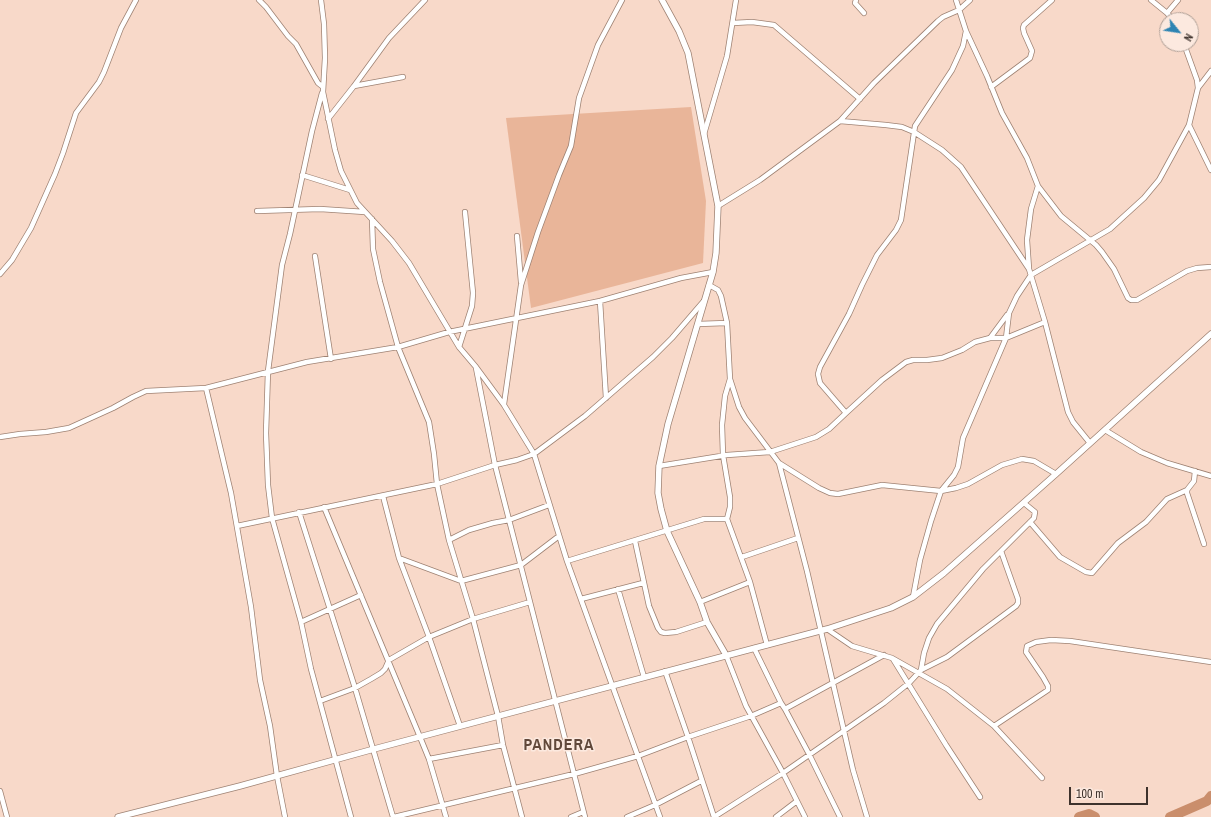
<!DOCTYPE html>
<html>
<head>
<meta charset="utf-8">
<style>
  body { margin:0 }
  #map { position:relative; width:1211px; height:817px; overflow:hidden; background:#f8d9c9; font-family:"Archivo Narrow",sans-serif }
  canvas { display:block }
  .north { position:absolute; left:1159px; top:12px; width:40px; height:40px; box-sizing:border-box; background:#fce9df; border:1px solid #b0a097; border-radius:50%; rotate:120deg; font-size:11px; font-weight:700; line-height:16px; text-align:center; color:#3e322c }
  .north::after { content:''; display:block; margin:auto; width:14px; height:18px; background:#2d84b3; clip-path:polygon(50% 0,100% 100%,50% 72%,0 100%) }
  .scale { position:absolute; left:1069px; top:787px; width:79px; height:18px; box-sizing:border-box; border:2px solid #3e322c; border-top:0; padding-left:5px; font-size:12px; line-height:14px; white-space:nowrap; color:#3e322c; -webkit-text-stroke:3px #fce9df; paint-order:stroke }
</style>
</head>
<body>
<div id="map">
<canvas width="1211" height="817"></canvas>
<div class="north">N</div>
<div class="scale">100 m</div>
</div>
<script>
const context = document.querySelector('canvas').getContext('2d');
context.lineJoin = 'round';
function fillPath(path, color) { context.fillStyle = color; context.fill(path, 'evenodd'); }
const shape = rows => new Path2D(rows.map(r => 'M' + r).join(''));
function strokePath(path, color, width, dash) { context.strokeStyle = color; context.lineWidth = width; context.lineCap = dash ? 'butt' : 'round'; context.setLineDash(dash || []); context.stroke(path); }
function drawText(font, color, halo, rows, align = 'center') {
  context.font = font + ' "Archivo Narrow",sans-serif'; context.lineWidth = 3; context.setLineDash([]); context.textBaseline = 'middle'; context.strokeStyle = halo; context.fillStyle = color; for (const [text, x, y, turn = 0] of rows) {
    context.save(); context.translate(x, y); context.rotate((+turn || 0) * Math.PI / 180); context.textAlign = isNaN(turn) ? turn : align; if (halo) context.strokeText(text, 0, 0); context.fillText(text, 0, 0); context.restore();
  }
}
const green = shape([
  [691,107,706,201,703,263,531,308,506,118]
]);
const river = shape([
  [1079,817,1089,814,1095,817],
  [1170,817,1207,801,1211,796]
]);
const minor = shape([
  [259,0,266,7,288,36,296,44,318,83,323,87],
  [321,0,324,24,325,58,323,92,335,150,341,171,357,203,392,241,409,263,459,347,476,367,504,405,534,454,567,561,660,817],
  [856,0,855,3,864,13],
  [956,0,966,31,987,76,1002,113,1027,158,1038,186,1031,209,1027,240,1029,269,1045,322,1068,412,1073,422,1090,443],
  [1151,0,1167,13,1173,20],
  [1167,13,1178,0],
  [733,23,752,22,774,25,860,99],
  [354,86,403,77],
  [991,87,1030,58,1032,51,1024,33,1023,28,1024,25,1052,0],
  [1198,88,1211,71],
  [322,93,312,131,290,234,282,265,268,371,266,433,268,485,272,518,301,622,311,669,351,817],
  [328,119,354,86,389,38,425,0],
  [840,121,886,125,902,127,914,132,942,150,961,167,1029,269],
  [1189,125,1211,170],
  [704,134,727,56,736,0],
  [302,175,350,190],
  [1038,186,1061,216,1096,245,1102,252,1114,269,1128,298,1131,300,1137,300,1187,271,1197,268,1211,267],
  [718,206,760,180,840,121,874,83,938,21,943,17,959,10,970,0],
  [257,211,320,209,365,212],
  [372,219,373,249,380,282,398,347,429,422,434,454,437,484,449,540,473,619,498,716,503,745,522,817],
  [517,236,521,282],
  [315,256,331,359],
  [0,274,12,260,31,228,55,174,63,153,76,113,99,82,104,72,121,28,136,0],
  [709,285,718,290,721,296,727,323,730,379,739,407,745,418,779,463,819,488,830,493,838,494,882,485,941,491,956,488,968,484,1002,465,1022,459,1034,461,1056,474],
  [600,301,606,398],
  [698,324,727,323],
  [990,338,1007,315],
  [459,347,472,306,473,293,465,212],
  [476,368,495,465,585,817],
  [504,404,521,285,538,232,559,175,571,146,579,98,598,45,622,0],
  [846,413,882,380,906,362,913,360,927,360,942,358,962,350,975,342,990,338,1006,338,1045,322],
  [1105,430,1141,452,1167,463,1211,476],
  [0,437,20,434,46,432,69,428,113,408,133,397,146,391,206,388],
  [779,463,807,571,853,770,867,817],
  [659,466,727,455,770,452,816,437,829,429,846,413,820,383,818,374,820,367,849,314,862,285,877,255,896,230,901,220,915,126,952,70,963,46,966,31],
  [1187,490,1187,493,1204,544],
  [383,496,399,558,429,637,460,726],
  [324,507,420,737,429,759,446,817],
  [299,512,355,688,393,817],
  [727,519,730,507,730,497,723,455,722,425,725,396,730,379],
  [1030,522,1060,557,1086,572,1092,573,1118,543,1146,522,1167,499,1187,490,1194,481,1195,471],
  [237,526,437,484,495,465,517,460,534,454,585,416,653,357,672,338,703,302],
  [449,540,469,530,493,523,509,520,549,505],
  [635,541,649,606,658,628,661,632,665,633,676,632,707,622],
  [742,557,798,538],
  [399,558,461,581,521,565,559,536],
  [567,561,704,519,727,519,750,582,767,645],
  [618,589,644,677],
  [913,597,920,560,931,521,941,491,954,475,958,467,963,438,1006,338,1009,313,1017,296,1031,275,1110,229,1144,198,1159,180,1189,125,1198,88,1197,80,1184,44],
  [581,599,643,583],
  [700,602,750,582],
  [301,622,361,595],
  [827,629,852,646,892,658,947,689,994,726,1042,778],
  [754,648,781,703,785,709,809,754,840,817],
  [726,655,746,706,783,773,805,817],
  [893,659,946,745,980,797],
  [921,670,924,653,929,638,937,624,983,569,1034,518,1035,512,1024,503],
  [665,671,688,737,714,817],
  [320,701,355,688,371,679,381,673,385,669,389,660,429,637,473,619,530,602],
  [785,709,884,655],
  [994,726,1048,690,1048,686,1043,677,1026,652,1027,646,1036,642,1051,640,1070,641,1211,662],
  [429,759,503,745],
  [0,791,7,817],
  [285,817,277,776,270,726,260,680,251,607,231,493,206,388,307,362,398,347,449,332,600,301,681,278,713,272],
  [394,817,574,774,638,756,688,737,751,716,781,703],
  [571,817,583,812],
  [627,817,655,805,701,781],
  [714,817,783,773,884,703,909,683,921,670,947,657,1016,606,1018,603,1018,599,1001,551],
  [776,817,797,801]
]);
const tertiary = shape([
  [662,0,679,31,688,53,718,206,716,253,713,272,668,424,659,466,658,493,661,509,667,531,700,602,707,622,726,655],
  [118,817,240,786,374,749,827,629,891,608,913,597,944,573,1056,474,1211,334]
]);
const districtNames = [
  ["PANDERA",559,746]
];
fillPath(green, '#e9b599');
strokePath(river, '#ca8e6c', 10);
strokePath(minor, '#9e8273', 6);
strokePath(tertiary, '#9e8273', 7);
strokePath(minor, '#fff', 4.5);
strokePath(tertiary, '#fff', 5.5);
context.letterSpacing = '1px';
drawText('bold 16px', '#61483a', '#fce9df', districtNames);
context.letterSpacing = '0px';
</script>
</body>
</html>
